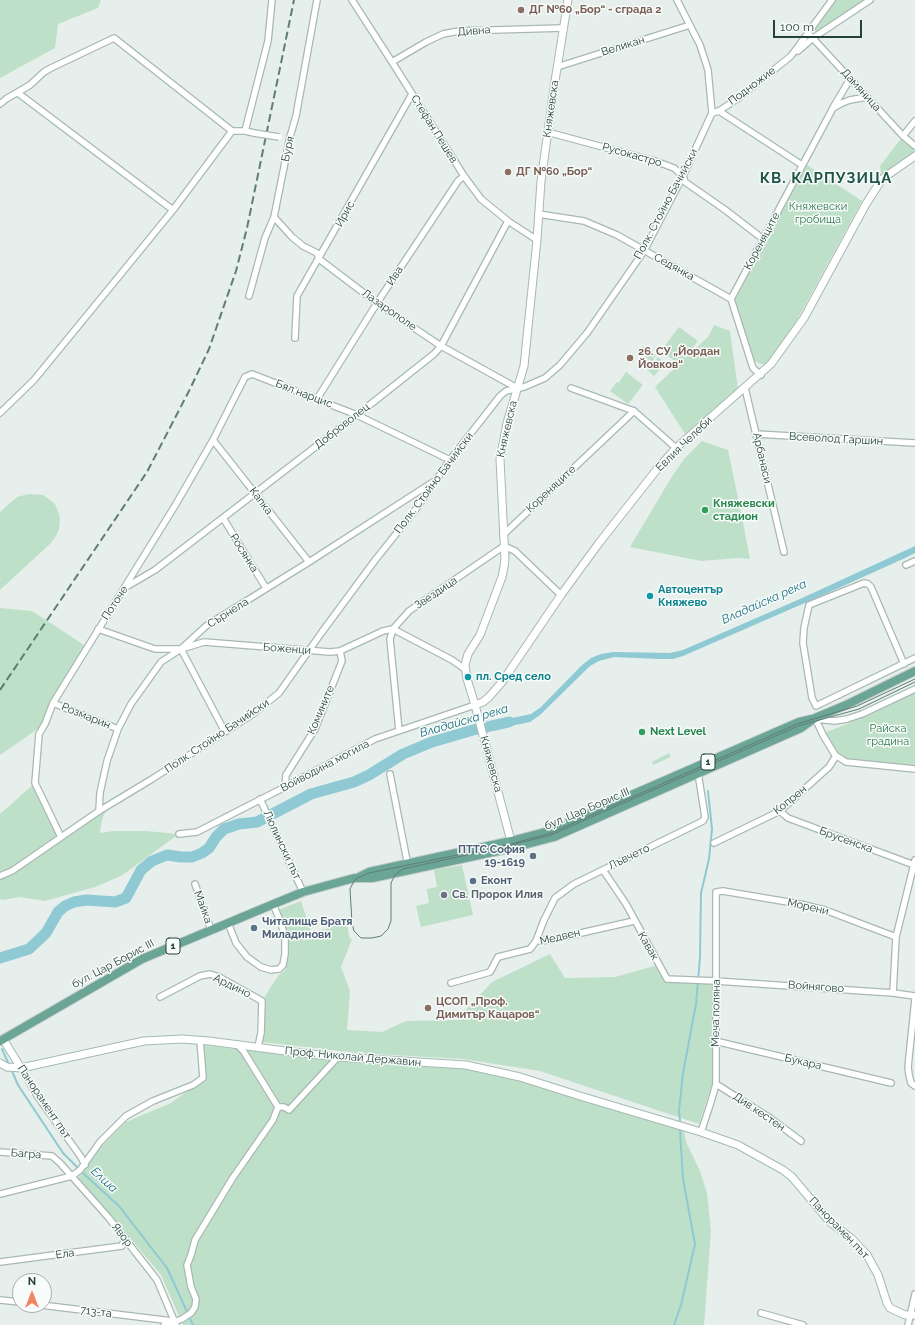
<!DOCTYPE html>
<html>
<head>
<meta charset="utf-8">
<style>
  body { margin:0 }
  #map { position:relative; width:915px; height:1325px; overflow:hidden; background:#e6efeb; font-family:Raleway,sans-serif }
  canvas { display:block }
  .north { position:absolute; left:12px; top:1273px; width:40px; height:40px; box-sizing:border-box; background:#f7fbf9; border:1px solid #a3b1ad; border-radius:50%; rotate:0deg; font-size:11px; font-weight:700; line-height:16px; text-align:center; color:#24423a }
  .north::after { content:''; display:block; margin:auto; width:14px; height:18px; background:#f4845f; clip-path:polygon(50% 0,100% 100%,50% 72%,0 100%) }
  .scale { position:absolute; left:773px; top:20px; width:89px; height:18px; box-sizing:border-box; border:2px solid #24423a; border-top:0; padding-left:5px; font-size:12px; line-height:14px; white-space:nowrap; color:#24423a; -webkit-text-stroke:3px #f7fbf9; paint-order:stroke }
</style>
</head>
<body>
<div id="map">
<canvas width="915" height="1325"></canvas>
<div class="north">N</div>
<div class="scale">100 m</div>
</div>
<script>
const context = document.querySelector('canvas').getContext('2d');
context.lineJoin = 'round';
function fillPath(path, color) { context.fillStyle = color; context.fill(path, 'evenodd'); }
const shape = rows => new Path2D(rows.map(r => 'M' + r).join(''));
function strokePath(path, color, width, dash) { context.strokeStyle = color; context.lineWidth = width; context.lineCap = dash ? 'butt' : 'round'; context.setLineDash(dash || []); context.stroke(path); }
function drawText(font, color, halo, rows, align = 'center') {
  context.font = font + ' Raleway,sans-serif'; context.lineWidth = 3; context.setLineDash([]); context.textBaseline = 'middle'; context.strokeStyle = halo; context.fillStyle = color; for (const [text, x, y, turn = 0] of rows) {
    context.save(); context.translate(x, y); context.rotate((+turn || 0) * Math.PI / 180); context.textAlign = isNaN(turn) ? turn : align; if (halo) context.strokeText(text, 0, 0); context.fillText(text, 0, 0); context.restore();
  }
}
const green = shape([
  [0,0,101,0,98,8,58,24,55,48,0,78],
  [832,0,870,0,813,38,808,33],
  [903,136,915,146,915,156,882,179,880,166],
  [807,165,862,201,792,329,767,364,761,364,754,361,735,300],
  [714,325,730,331,738,389,685,434,655,387,679,364,661,351,679,327,698,341,683,360,708,337],
  [643,346,656,355,652,362,639,353],
  [658,357,665,363,654,376,647,370],
  [626,372,643,385,628,404,610,391,617,382,622,384,619,382],
  [702,441,728,450,742,517,750,559,739,558,701,561,630,547,671,478,684,459],
  [29,494,43,495,55,504,60,517,59,529,56,536,51,543,0,590,0,512,17,497],
  [0,608,32,611,87,647,53,703,45,724,0,755],
  [915,691,915,765,843,759,834,751,824,733,847,724],
  [669,753,671,757,653,765,652,762],
  [35,783,61,837,109,805,103,817,100,830,101,833,113,831,146,831,179,834,121,876,95,887,45,901,20,897,2,900,0,899,0,814],
  [462,865,473,915,421,927,416,906,429,903,427,889,437,887,434,870],
  [301,901,311,932,327,929,326,923,346,921,350,939,352,939,341,967,350,991,347,1030,382,1032,406,1021,456,1020,492,982,550,954,565,978,615,977,658,965,667,981,712,984,712,1084,699,1124,540,1071,463,1059,357,1053,262,1042,265,996,278,976,286,969,288,947,288,933,278,910],
  [202,1045,314,1058,469,1069,513,1076,683,1128,687,1144,700,1171,707,1193,711,1231,704,1325,183,1325,161,1275,111,1215,77,1180,101,1147,126,1122,171,1103,204,1079]
]);
const water = shape([
  [915,546,915,553,905,558,830,592,683,656,673,659,660,659,614,657,599,661,590,666,540,715,530,722,496,729,494,722,531,714,541,707,581,666,591,658,601,654,613,652,670,653,683,650,800,599]
]);
const stream = shape([
  [2,1049,9,1065],
  [11,1069,18,1085,63,1153,85,1175,119,1206,167,1268,193,1325],
  [680,1121,679,1111,683,1073,696,1004,700,957,701,893,709,859,712,829,708,791],
  [674,1325,681,1305,695,1244,683,1179,680,1130]
]);
const river = shape([
  [0,958,29,949,46,933,58,912,65,906,74,902,87,900,115,902,126,898,141,870,152,861,167,855,181,857,192,857,202,853,209,848,216,837,224,829,239,824,257,822,311,794,354,782,369,775,403,754,432,742,473,730,509,722]
]);
const minor = shape([
  [352,0,392,62,464,176,481,199,508,221,537,240],
  [808,33,903,136,915,146],
  [798,51,813,38,870,0],
  [392,62,426,42,443,34,459,31,563,28],
  [557,67,690,25],
  [18,93,173,210],
  [0,104,6,99,30,85,44,72,51,68,114,38,232,131,173,210,120,275,34,380,0,413],
  [834,106,850,79],
  [719,111,802,165],
  [712,113,719,111,740,97,791,56,832,0],
  [232,131,245,131,254,133],
  [245,131,268,41,272,0],
  [547,132,655,161,674,168,683,176,685,182,724,209,763,239],
  [903,136,915,121],
  [538,214,584,221,617,235,731,299,753,368,761,375],
  [274,217,292,237,303,246,317,253,319,259,377,303,441,346,517,388],
  [249,296,265,238,274,217,290,137,296,116,317,0],
  [731,299,833,108,842,103,850,100,867,97],
  [295,338,297,296,412,94],
  [571,388,634,411,676,448],
  [745,388,784,552],
  [317,399,377,303,458,181,464,176],
  [756,434,915,443],
  [213,440,309,562],
  [223,518,266,588],
  [503,535,634,411],
  [906,565,915,561],
  [126,587,155,570,357,415,434,354,441,346,508,221],
  [98,629,155,649,181,649,204,642,330,652,340,651,383,631,393,629,452,660,465,669],
  [181,649,225,732],
  [53,703,118,729],
  [816,706,812,698,803,643,804,628,809,605,864,583,868,584,871,587,904,664],
  [816,706,915,658],
  [815,718,823,735,835,755,846,762,915,769],
  [815,719,835,721,847,719,862,714,915,689],
  [399,731,390,639,393,629,409,611,504,546,515,551,561,595],
  [390,774,408,866],
  [285,787,286,775,315,729,342,661,340,651],
  [260,799,303,892],
  [99,811,100,793,107,761,118,729,131,704,161,662,181,649,206,626,309,562,433,482],
  [780,811,788,818,914,865],
  [179,834,197,832,285,787,375,739,475,705],
  [61,837,35,783,39,734,45,724,53,703,176,504,213,440,245,377,252,374,357,415,450,460],
  [714,843,780,811,829,767,836,756],
  [603,870,626,904,667,979,716,981,893,993,915,996],
  [0,876,12,871,99,811,152,779,253,714,279,693,322,632,376,559,416,509,450,460,500,396,506,391,524,387,545,378,560,365,587,333,644,251,683,176,712,113,708,70,700,45,677,0],
  [195,884,211,930],
  [228,923,236,943,247,957,261,967,271,970,279,969,283,965,285,954,285,938,281,923,273,904],
  [536,941,550,940,634,921],
  [451,983,490,972,498,957,530,949,536,941,544,920,555,898,574,884,703,821,705,817,698,773],
  [893,993,896,937,915,860],
  [160,997,200,976,210,974,219,977,262,1001,261,1033,258,1047],
  [915,999,908,1067,909,1075,911,1083,915,1086],
  [715,1041,891,1083],
  [237,1044,244,1052,278,1107],
  [21,1068,38,1097,81,1157,85,1165],
  [716,1084,770,1118,801,1141],
  [278,1107,284,1107,289,1110,338,1057],
  [701,1132,710,1105,716,1084,716,892,723,891,800,904,825,910,896,937],
  [0,1152,52,1156,60,1163,108,1217,157,1280,176,1325],
  [0,1194,72,1176,80,1170,100,1142,126,1116,153,1101,193,1085,203,1078,200,1040],
  [0,1262,122,1246,125,1238],
  [0,1300,20,1302],
  [41,1305,172,1321],
  [761,1313,803,1325],
  [164,1325,182,1319,191,1313,195,1307,196,1299,191,1287,187,1265,191,1255,195,1240,232,1179,273,1120,278,1107],
  [908,1325,915,1294]
]);
const tertiary = shape([
  [475,705,483,702,489,697,502,682,561,595,599,543,658,468,676,448,771,364,804,318,866,204,882,179,915,156],
  [512,845,475,705,467,679,465,665,468,654,480,635,502,577,504,567,505,559,500,459,507,423,524,366,537,240,541,181,555,81,568,0]
]);
const secondary = shape([
  [3,1039,21,1068],
  [0,1063,7,1067,21,1068,144,1041,182,1039,209,1041,293,1052,338,1057,466,1065,520,1077,580,1096,701,1132,738,1145,783,1170,792,1177,830,1222,852,1239,867,1255,878,1275,887,1303,890,1308,905,1315,915,1315]
]);
const primary = shape([
  [359,877,369,872,511,841,549,831,799,722,812,719],
  [0,1041,142,959,276,903,303,892,347,880,355,878,372,878,512,848,554,837,801,728,815,718,846,705,915,671]
]);
const tram = shape([
  [915,679,857,706,797,724,551,833,511,844,369,873,357,878,354,881,350,889,352,923,354,931,361,938,372,938,381,936,388,929,391,921,391,883,395,875,403,869,507,846,551,835,798,726,859,709,915,682]
]);
const rail = shape([
  [0,690,147,472,190,389,209,349,236,271,247,228,294,0]
]);
const minorBridge = shape([
  [254,133,279,137]
]);
const markers = [
  [521,10,4,"#8d6e63"],
  [508,172,4,"#8d6e63"],
  [630,358,4,"#8d6e63"],
  [705,510,4,"#2e9e5b"],
  [650,596,4,"#0f9aa8"],
  [468,677,4,"#0f9aa8"],
  [642,732,4,"#2e9e5b"],
  [533,856,4,"#5c6f8a"],
  [473,881,4,"#5c6f8a"],
  [444,895,4,"#6b7280"],
  [254,928,4,"#5c6f8a"],
  [428,1008,4,"#8d6e63"]
];
const shields = [
  [708,762,14],
  [173,946,14]
];
const shieldNames = [
  ["1",708,762],
  ["1",173,946]
];
const educationNames = [
  ["ДГ №60 „Бор“ - сграда 2",529,10],
  ["ДГ №60 „Бор“",516,172],
  ["26. СУ „Йордан",638,352],
  ["Йовков“",638,365],
  ["ЦСОП „Проф.",436,1002],
  ["Димитър Кацаров“",436,1015]
];
const streetNames = [
  ["Дивна",474,31,-4],
  ["Великан",623,46,-17],
  ["Подножие",752,86,-37],
  ["Дамяница",861,90,48],
  ["Княжевска",551,109,-82],
  ["Стефан Пешев",434,129,58],
  ["Буря",288,149,-78],
  ["Русокастро",632,155,16],
  ["Полк. Стойно Бачийски",666,204,-62],
  ["Ирис",345,214,-61],
  ["Кореняците",762,241,-62],
  ["Седянка",674,267,29],
  ["Ива",395,276,-57],
  ["Лазарополе",389,310,35],
  ["Бял нарцис",304,394,21],
  ["Доброволец",342,426,-38],
  ["Княжевска",507,429,-77],
  ["Всеволод Гаршин",836,439,3],
  ["Евлия Челеби",684,444,-44],
  ["Арбанаси",762,458,77],
  ["Полк. Стойно Бачийски",434,483,-53],
  ["Кореняците",551,489,-43],
  ["Капка",261,501,53],
  ["Росянка",244,553,58],
  ["Звездица",436,593,-34],
  ["Поточе",115,603,-57],
  ["Сърнела",228,613,-32],
  ["Боженци",287,649,4],
  ["Комините",321,710,-67],
  ["Розмарин",86,716,22],
  ["Полк. Стойно Бачийски",217,736,-34],
  ["Княжевска",491,764,75],
  ["Войводина могила",325,766,-28],
  ["Копрен",790,800,-39],
  ["бул. Цар Борис III",587,809,-23],
  ["Брусенска",846,840,20],
  ["Люлински път",282,845,65],
  ["Лъвчето",629,857,-26],
  ["Майка",203,907,70],
  ["Морени",808,907,13],
  ["Медвен",560,937,-13],
  ["Кавак",648,946,60],
  ["бул. Цар Борис III",113,964,-28],
  ["Ардино",232,986,26],
  ["Войнягово",816,987,4],
  ["Меча поляна",716,1013,-89],
  ["Проф. Николай Державин",353,1057,5],
  ["Букара",803,1062,13],
  ["Панорамент път",44,1102,56],
  ["Див кестен",759,1112,34],
  ["Багра",26,1154,4],
  ["Панорамен път",839,1228,46],
  ["Явор",122,1235,52],
  ["Ела",65,1254,-7],
  ["713-та",96,1312,7]
];
const parkNames = [
  ["Княжевски",818,207],
  ["гробища",818,220],
  ["Райска",888,729],
  ["градина",888,742]
];
const leisureNames = [
  ["Княжевски",713,504],
  ["стадион",713,517],
  ["Next Level",650,732]
];
const cultureNames = [
  ["Автоцентър",658,590],
  ["Княжево",658,603],
  ["пл. Сред село",476,677]
];
const serviceNames = [
  ["ПТТС София",525,850,"right"],
  ["19-1619",525,863,"right"],
  ["Еконт",481,881],
  ["Читалище Братя",262,922],
  ["Миладинови",262,935]
];
const worshipNames = [
  ["Св. Пророк Илия",452,895]
];
const waterNames = [
  ["Владайска река",764,602,-24],
  ["Владайска река",464,721,-16],
  ["Елша",104,1180,43]
];
const districtNames = [
  ["КВ. КАРПУЗИЦА",826,178]
];
fillPath(green, '#bfe0c8');
fillPath(water, '#8ec9d4');
strokePath(stream, '#8ec9d4', 2);
strokePath(river, '#8ec9d4', 11);
strokePath(minor, '#a8b8b2', 8);
strokePath(tertiary, '#a8b8b2', 9);
strokePath(secondary, '#a4bbb3', 9);
strokePath(primary, '#c2cac8', 10);
strokePath(minor, '#fff', 5.5);
strokePath(tertiary, '#fff', 7);
strokePath(secondary, '#fff', 7);
strokePath(primary, '#6aa596', 8);
strokePath(tram, '#5f7d75', 1);
strokePath(rail, '#5f7d75', 2, [8, 4]);
strokePath(minorBridge, '#a8b8b2', 8, []);
strokePath(minorBridge, '#fff', 5.5);
for (const [x, y, r, color] of markers) { const dot = new Path2D(); dot.arc(x, y, r, 0, 2 * Math.PI); context.fillStyle = color; context.fill(dot); strokePath(dot, '#f7fbf9', 1.5); }
for (const [x, y, w] of shields) { const box = new Path2D(); box.roundRect(x - w / 2, y - 8, w, 16, 3); context.fillStyle = '#f7fbf9'; context.fill(box); strokePath(box, '#24423a', 1); }
drawText('bold 10px', '#24423a', null, shieldNames);
drawText('bold 11px', '#785e54', '#f7fbf9', educationNames, 'left');
drawText('11px', '#24423a', '#f7fbf9', streetNames);
drawText('11px', '#2d7a4b', '#f7fbf9', parkNames);
drawText('bold 11px', '#27864d', '#f7fbf9', leisureNames, 'left');
drawText('bold 11px', '#0d838f', '#f7fbf9', cultureNames, 'left');
drawText('bold 11px', '#4e5e75', '#f7fbf9', serviceNames, 'left');
drawText('bold 11px', '#5b616d', '#f7fbf9', worshipNames, 'left');
drawText('italic 12px', '#1c6f80', '#f7fbf9', waterNames);
context.letterSpacing = '1px';
drawText('bold 15px', '#1f5548', '#f7fbf9', districtNames);
context.letterSpacing = '0px';
</script>
</body>
</html>
